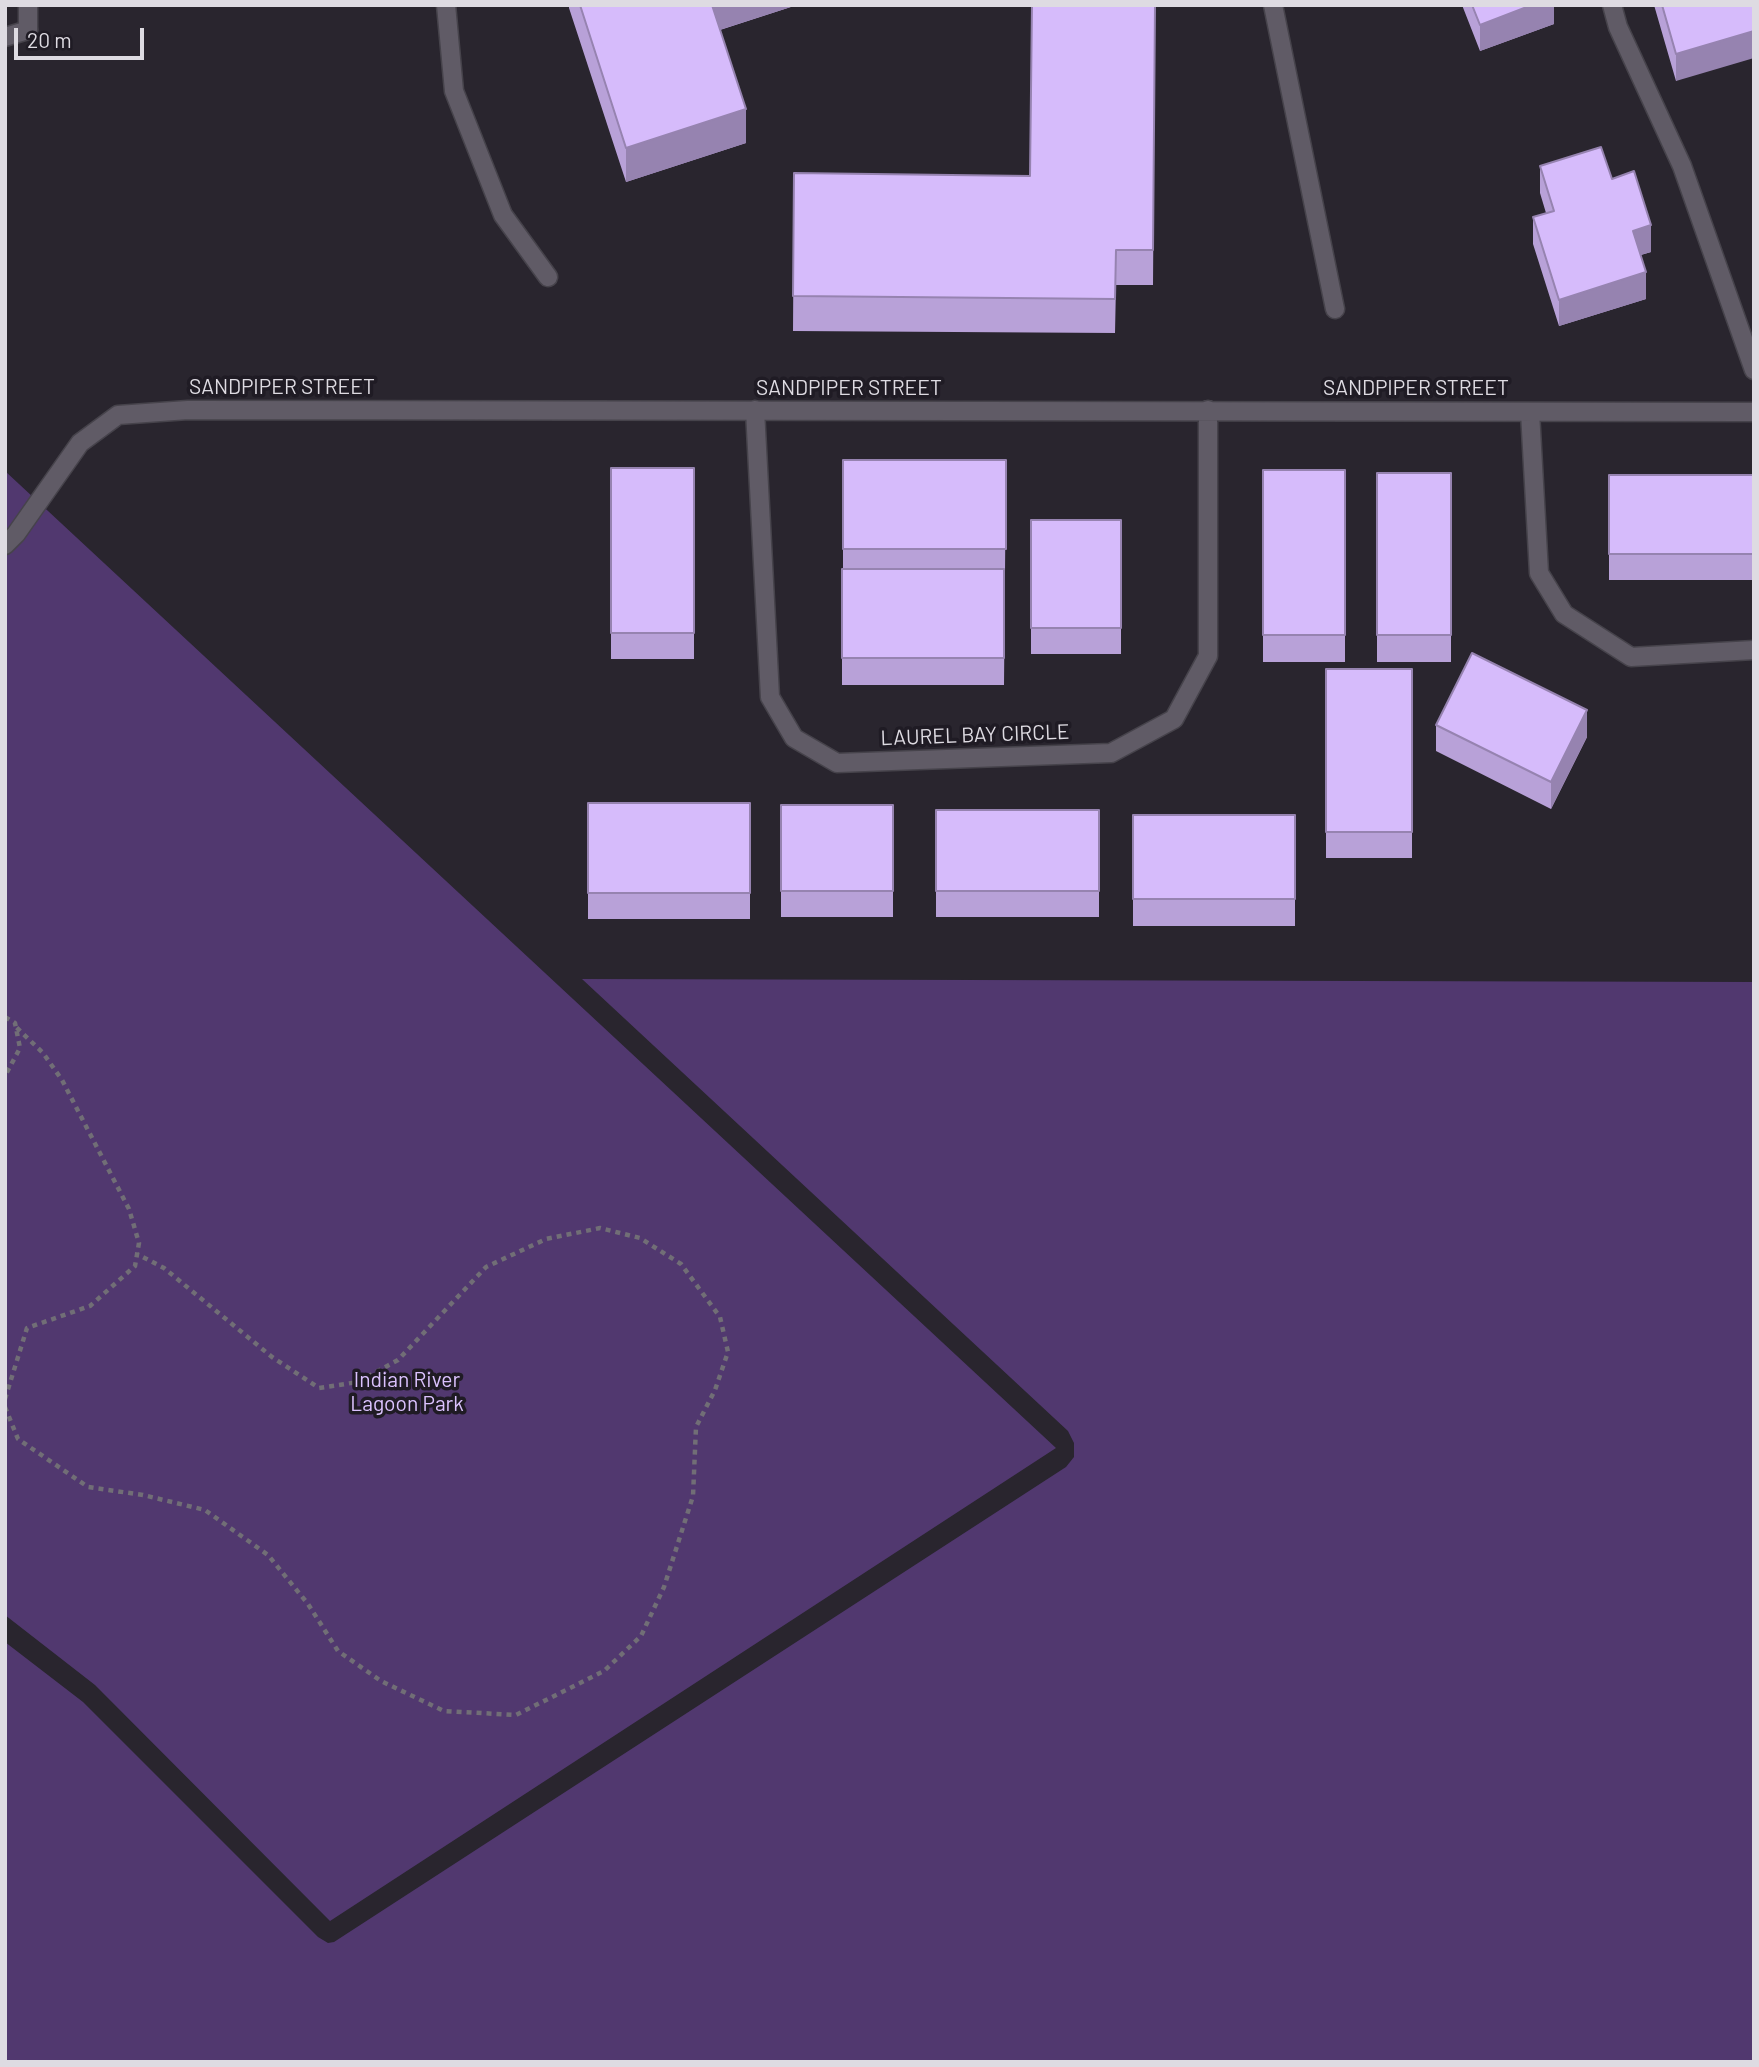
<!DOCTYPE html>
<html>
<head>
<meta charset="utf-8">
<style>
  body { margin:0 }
  #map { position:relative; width:1759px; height:2067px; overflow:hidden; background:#29252e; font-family:Barlow,sans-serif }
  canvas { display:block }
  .frame { position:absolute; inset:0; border:7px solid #dedbe2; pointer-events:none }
  .scale { position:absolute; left:14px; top:28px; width:130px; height:32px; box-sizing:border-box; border:4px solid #dedbe2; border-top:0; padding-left:9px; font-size:21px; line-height:24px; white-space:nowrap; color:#dedbe2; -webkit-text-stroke:5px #1f1b24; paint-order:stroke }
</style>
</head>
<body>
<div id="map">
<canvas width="1759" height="2067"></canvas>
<div class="frame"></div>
<div class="scale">20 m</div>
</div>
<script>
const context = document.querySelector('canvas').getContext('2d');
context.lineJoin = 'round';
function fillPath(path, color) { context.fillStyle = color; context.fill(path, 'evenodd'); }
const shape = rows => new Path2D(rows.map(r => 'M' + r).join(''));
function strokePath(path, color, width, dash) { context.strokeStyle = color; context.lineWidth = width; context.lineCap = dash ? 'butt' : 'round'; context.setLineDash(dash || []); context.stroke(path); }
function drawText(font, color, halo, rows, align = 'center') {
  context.font = font + ' Barlow,sans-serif'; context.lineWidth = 7; context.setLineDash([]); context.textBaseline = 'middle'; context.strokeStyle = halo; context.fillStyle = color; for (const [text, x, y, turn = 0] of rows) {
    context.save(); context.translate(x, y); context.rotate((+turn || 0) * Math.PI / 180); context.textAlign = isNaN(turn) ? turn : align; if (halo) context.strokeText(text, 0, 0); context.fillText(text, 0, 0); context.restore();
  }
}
const green = shape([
  [5,471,1056,1448,330,1921,95,1685,5,1615],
  [582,979,1754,982,1754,2062,5,2062,5,1642,83,1702,318,1937,328,1943,334,1942,1066,1467,1074,1457,1074,1443,1068,1431]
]);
const path = shape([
  [5,1017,15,1023,20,1048,5,1076],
  [5,1399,27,1328,90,1306,135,1266,139,1243,129,1209,62,1080,43,1053,15,1026],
  [5,1407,18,1439,88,1487,143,1495,205,1510,268,1555,308,1604,338,1651,381,1681,444,1711,516,1715,604,1671,641,1636,664,1587,693,1496,696,1427,715,1390,728,1352,720,1317,681,1264,640,1238,600,1228,546,1239,486,1267,398,1360,358,1382,319,1388,272,1357,164,1268,137,1254]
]);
const lane = shape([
  [446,5,454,91,503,215,548,277],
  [1273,5,1335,309],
  [1612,5,1618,27,1682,166,1754,370],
  [5,37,28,30]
]);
const street = shape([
  [28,5,28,30],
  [755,410,770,697,794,738,837,763,1111,753,1174,719,1208,656,1208,410],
  [1530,412,1539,573,1564,614,1631,657,1754,650],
  [5,545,16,534,80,443,118,415,188,410,1754,412]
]);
const wall = shape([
  [569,5,797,5,720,30,746,143,626,182,569,8],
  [1155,5,1153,285,1116,285,1115,333,793,331,794,173,1030,176],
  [1462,5,1554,5,1554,24,1480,51],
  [1654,5,1754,5,1676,81],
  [1540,166,1612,179,1651,252,1641,255,1646,299,1559,326,1533,244,1533,217,1546,213,1540,193],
  [843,460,1006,460,1004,685,842,685,842,569,843,569],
  [611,468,694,468,694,659,611,659],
  [1263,470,1345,470,1345,662,1263,662],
  [1377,473,1451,473,1451,662,1377,662],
  [1609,475,1754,475,1754,580,1609,580],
  [1031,520,1121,520,1121,654,1031,654],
  [1326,669,1412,669,1412,858,1326,858],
  [1436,725,1587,737,1551,809,1436,751],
  [588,803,750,803,750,919,588,919],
  [781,805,893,805,893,917,781,917],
  [936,810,1099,810,1099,917,936,917],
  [1133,815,1295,815,1295,926,1133,926]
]);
const shadedWall = shape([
  [710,5,797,5,710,33],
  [1532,5,1554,5,1554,24,1480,51,1480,25],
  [1754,31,1754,58,1676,81,1676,54],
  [746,109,746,143,626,182,626,148],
  [1651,225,1651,252,1633,257,1633,231],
  [1646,272,1646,299,1559,326,1559,300],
  [1587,710,1587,737,1551,809,1551,782]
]);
const building = shape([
  [580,5,712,5,746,109,626,148,580,5],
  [1032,5,1155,5,1153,250,1116,250,1115,299,793,296,794,173,1030,176,1032,5],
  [1472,5,1532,5,1480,25,1472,5],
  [1662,5,1754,5,1754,31,1676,54,1662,5],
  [1601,147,1612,179,1634,171,1651,225,1633,231,1646,272,1559,300,1533,217,1554,211,1540,166,1601,147],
  [843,460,1006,460,1006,549,843,549,843,460],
  [611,468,694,468,694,633,611,633,611,468],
  [1263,470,1345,470,1345,635,1263,635,1263,470],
  [1377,473,1451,473,1451,635,1377,635,1377,473],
  [1609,475,1754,475,1754,554,1609,554,1609,475],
  [1031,520,1121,520,1121,628,1031,628,1031,520],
  [842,569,1004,569,1004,658,842,658,842,569],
  [1472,653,1587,710,1551,782,1436,725,1472,653],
  [1326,669,1412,669,1412,832,1326,832,1326,669],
  [588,803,750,803,750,893,588,893,588,803],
  [781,805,893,805,893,891,781,891,781,805],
  [936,810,1099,810,1099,891,936,891,936,810],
  [1133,815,1295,815,1295,899,1133,899,1133,815]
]);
const streetNames = [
  ["SANDPIPER STREET",282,387],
  ["SANDPIPER STREET",849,388],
  ["SANDPIPER STREET",1416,388],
  ["LAUREL BAY CIRCLE",975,735,-2]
];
const parkNames = [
  ["Indian River",407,1380],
  ["Lagoon Park",407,1404]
];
fillPath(green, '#51386f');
strokePath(lane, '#46434b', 21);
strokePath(street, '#46434b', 21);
strokePath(path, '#716e76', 4.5, [5, 5]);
strokePath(lane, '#605b66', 18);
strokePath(street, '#605b66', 18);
fillPath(wall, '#b8a1d8');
fillPath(shadedWall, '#9683b0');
fillPath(building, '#d6bbfb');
strokePath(building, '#9683b0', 2);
drawText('21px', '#dedbe2', '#1f1b24', streetNames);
drawText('21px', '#dbc2fe', '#1f1b24', parkNames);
</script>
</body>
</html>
